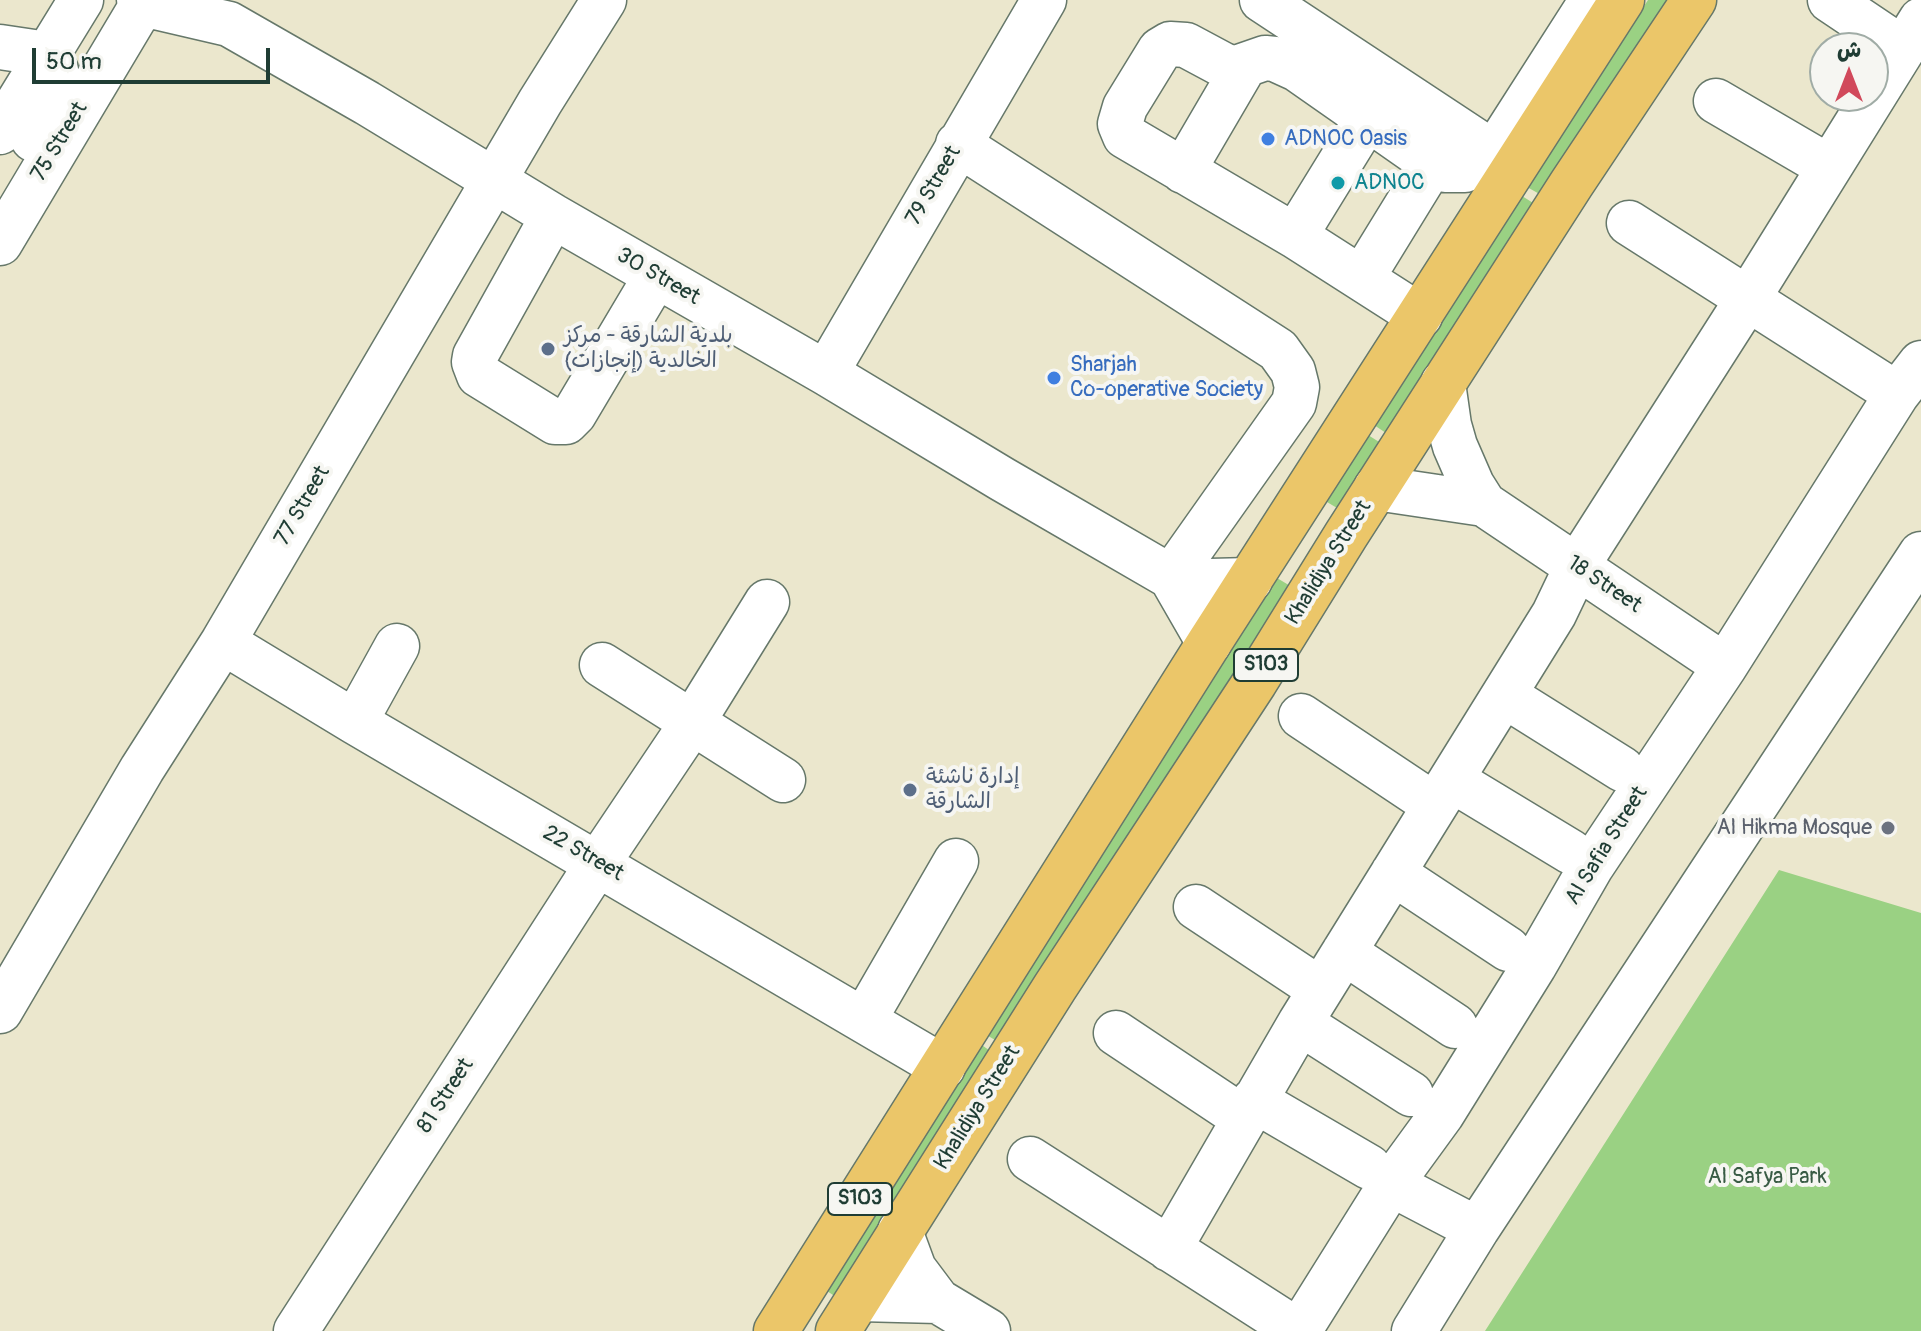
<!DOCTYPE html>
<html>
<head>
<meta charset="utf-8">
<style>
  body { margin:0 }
  #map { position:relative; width:1921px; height:1331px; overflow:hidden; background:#ebe7cd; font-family:Pangolin,"Playpen Sans Arabic",sans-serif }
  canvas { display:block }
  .north { position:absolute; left:1809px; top:32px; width:80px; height:80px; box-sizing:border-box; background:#f6f6f2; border:2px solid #a0aca6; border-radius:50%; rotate:0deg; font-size:22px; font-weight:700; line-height:32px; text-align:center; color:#1f3d34 }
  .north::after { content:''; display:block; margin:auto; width:28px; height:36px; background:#d1495b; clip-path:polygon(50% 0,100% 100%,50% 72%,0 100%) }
  .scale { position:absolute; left:32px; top:48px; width:238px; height:36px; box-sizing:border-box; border:4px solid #1f3d34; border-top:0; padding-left:10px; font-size:24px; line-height:28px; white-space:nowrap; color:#1f3d34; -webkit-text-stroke:6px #f6f6f2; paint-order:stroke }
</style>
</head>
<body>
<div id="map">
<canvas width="1921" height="1331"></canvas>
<div class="north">ش</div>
<div class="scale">50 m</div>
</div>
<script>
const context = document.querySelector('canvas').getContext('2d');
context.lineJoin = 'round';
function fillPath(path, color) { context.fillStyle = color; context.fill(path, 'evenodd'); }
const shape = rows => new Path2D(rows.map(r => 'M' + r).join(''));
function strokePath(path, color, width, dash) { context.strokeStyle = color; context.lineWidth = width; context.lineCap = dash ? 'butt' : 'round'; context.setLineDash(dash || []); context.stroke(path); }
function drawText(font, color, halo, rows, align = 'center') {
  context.font = font + ' Pangolin,"Playpen Sans Arabic",sans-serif'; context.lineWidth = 8; context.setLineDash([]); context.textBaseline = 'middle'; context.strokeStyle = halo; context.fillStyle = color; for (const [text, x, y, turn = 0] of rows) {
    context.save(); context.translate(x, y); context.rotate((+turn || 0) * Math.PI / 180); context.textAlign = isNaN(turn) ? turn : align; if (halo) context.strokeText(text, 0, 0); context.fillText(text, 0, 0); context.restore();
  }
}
const green = shape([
  [1648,0,1670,0,1543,196,1527,187],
  [1522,196,1538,206,1389,435,1374,425],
  [1368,435,1384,445,1342,511,1327,502],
  [1277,578,1292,587,1000,1043,985,1034],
  [1779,870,1921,913,1921,1331,1485,1331],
  [979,1043,993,1053,839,1299,824,1289]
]);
const minor = shape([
  [139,0,143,4,229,24,367,103,553,216,826,373,1002,479,1171,577,1210,581,1250,580],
  [1262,0,1494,153],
  [1830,0,1903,49],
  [0,47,47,54,56,70,58,89,56,98,33,139],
  [1716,101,1829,167],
  [0,132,81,0],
  [958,144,1278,350,1293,371,1297,387,1294,403,1171,577],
  [1183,171,1245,65],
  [553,216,475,356,474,362,479,375,555,422,566,422,574,414,656,276],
  [1629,223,1897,394],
  [1295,236,1367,119],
  [0,243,145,0],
  [1362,278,1432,164],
  [1420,316,1295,236,1125,136,1120,124,1125,107,1160,50,1170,44,1186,45,1229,68,1239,67,1265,58,1275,59,1297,69,1437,167,1445,170,1465,170,1483,162,1494,153,1592,0],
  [826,373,1044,0],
  [1443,383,1449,425,1455,446,1472,485,1484,504],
  [1376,488,1484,504,1725,666],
  [1171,577,1209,643],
  [223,642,355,722,943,1067],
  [602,665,783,780],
  [1504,695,1622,769],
  [1301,716,1424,798],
  [355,722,397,646],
  [1452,780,1571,852],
  [1393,873,1508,949],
  [1196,907,1309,982],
  [1344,952,1455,1026],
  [0,1011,142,769,223,642,540,102,604,0],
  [864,1020,956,861],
  [1300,1023,1411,1094],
  [1116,1033,1230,1109],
  [1254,1100,1369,1167],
  [1030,1159,1298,1331],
  [1391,1184,1477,1229],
  [900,1231,914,1269,938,1301,988,1331],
  [1169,1249,1300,1023,1554,614,1577,566,1747,300,1921,20],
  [859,1299,938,1301],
  [296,1331,598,863,692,723,767,602],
  [1299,1331,1391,1184,1442,1114,1534,966,1591,867,1725,666,1897,394,1921,363],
  [1414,1331,1477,1229,1921,554]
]);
const major = shape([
  [776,1331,1209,643,1622,0],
  [838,1331,1055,987,1255,682,1346,535,1572,183,1694,0]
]);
const markers = [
  [1268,139,8,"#3f7fe0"],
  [1338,183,8,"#0f9aa8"],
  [548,349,8,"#5c6f8a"],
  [1054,378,8,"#3f7fe0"],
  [910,790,8,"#5c6f8a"],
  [1888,828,8,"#6b7280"]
];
const shields = [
  [1266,665,64],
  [860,1199,64]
];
const shieldNames = [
  ["S103",1266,665],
  ["S103",860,1199]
];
const shopNames = [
  ["ADNOC Oasis",1284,139],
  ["Sharjah",1070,365],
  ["Co-operative Society",1070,390]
];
const streetNames = [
  ["75 Street",60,142,-59],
  ["79 Street",934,186,-60],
  ["30 Street",658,277,30],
  ["77 Street",303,506,-60],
  ["Khalidiya Street",1329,563,-58],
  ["18 Street",1604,585,34],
  ["Al Safia Street",1607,846,-58],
  ["22 Street",583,854,30],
  ["81 Street",446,1096,-57],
  ["Khalidiya Street",978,1108,-58]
];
const cultureNames = [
  ["ADNOC",1354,183]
];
const serviceNames = [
  ["بلدية الشارقة - مركز",564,336],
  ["الخالدية (إنجازات)",564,361],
  ["إدارة ناشئة",926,777],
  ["الشارقة",926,802]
];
const worshipNames = [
  ["Al Hikma Mosque",1872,828]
];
const parkNames = [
  ["Al Safya Park",1767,1177]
];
fillPath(green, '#9ad183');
strokePath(minor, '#66786a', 47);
strokePath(major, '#66786a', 47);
strokePath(minor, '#fff', 44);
strokePath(major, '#ebc669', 44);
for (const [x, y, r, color] of markers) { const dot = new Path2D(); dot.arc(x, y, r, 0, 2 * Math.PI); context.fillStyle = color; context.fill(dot); strokePath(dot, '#f6f6f2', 3); }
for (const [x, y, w] of shields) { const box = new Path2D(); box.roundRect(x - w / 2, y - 16, w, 32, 6); context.fillStyle = '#f6f6f2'; context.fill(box); strokePath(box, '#1f3d34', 2); }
drawText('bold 20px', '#1f3d34', null, shieldNames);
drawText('22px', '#366cbe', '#f6f6f2', shopNames, 'left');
drawText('22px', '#1f3d34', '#f6f6f2', streetNames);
drawText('22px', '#0d838f', '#f6f6f2', cultureNames, 'left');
drawText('22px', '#4e5e75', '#f6f6f2', serviceNames, 'left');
drawText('22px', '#5b616d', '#f6f6f2', worshipNames, 'right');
drawText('22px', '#385b44', '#f6f6f2', parkNames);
</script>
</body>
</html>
